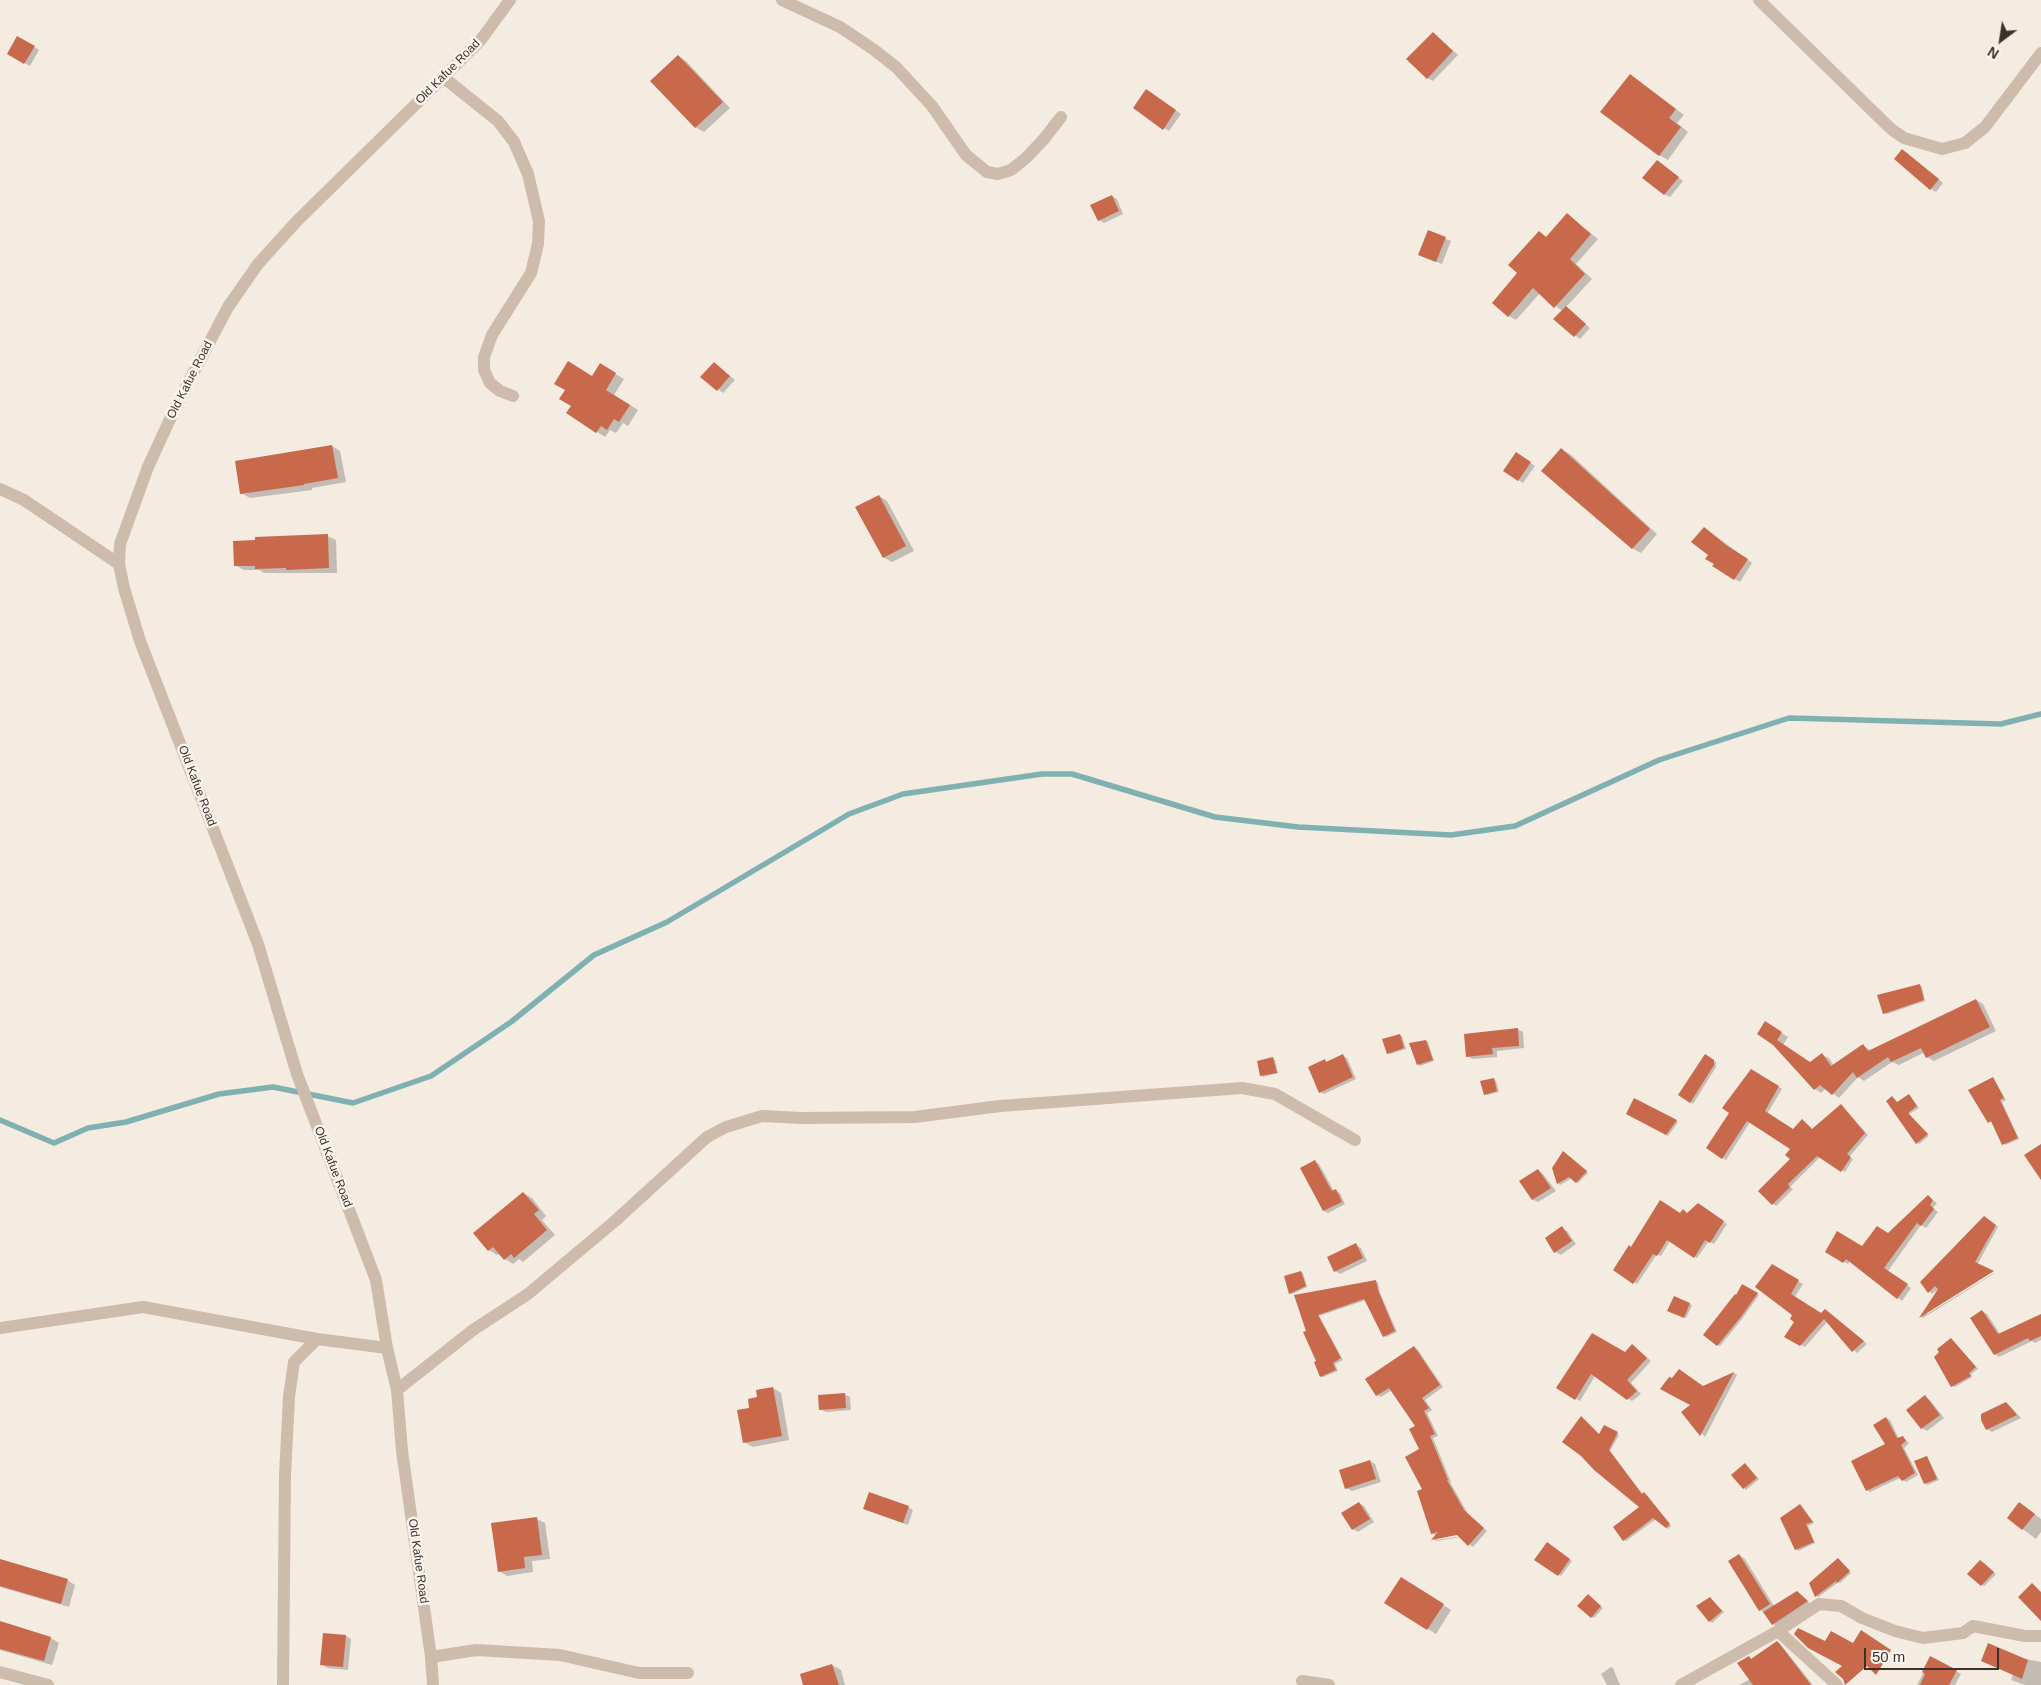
<!DOCTYPE html>
<html>
<head>
<meta charset="utf-8">
<style>
  body { margin:0 }
  #map { position:relative; width:2041px; height:1685px; overflow:hidden; background:#f4ebe1; font-family:Helvetica,sans-serif }
  canvas { display:block }
  .north { position:absolute; left:1976px; top:15px; width:50px; height:50px; -webkit-text-stroke:4px #fbf5ee; paint-order:stroke; rotate:211deg; font-size:14px; font-weight:700; line-height:20px; text-align:center; color:#3b302b }
  .north::after { content:''; display:block; margin:auto; width:18px; height:22px; background:#3b302b; clip-path:polygon(50% 0,100% 100%,50% 72%,0 100%) }
  .scale { position:absolute; left:1864px; top:1648px; width:135px; height:22px; box-sizing:border-box; border:2px solid #3b302b; border-top:0; padding-left:6px; font-size:15px; line-height:18px; white-space:nowrap; color:#3b302b; -webkit-text-stroke:4px #fbf5ee; paint-order:stroke }
</style>
</head>
<body>
<div id="map">
<canvas width="2041" height="1685"></canvas>
<div class="north">N</div>
<div class="scale">50 m</div>
</div>
<script>
const context = document.querySelector('canvas').getContext('2d');
context.lineJoin = 'round';
function fillPath(path, color) { context.fillStyle = color; context.fill(path, 'evenodd'); }
const shape = rows => new Path2D(rows.map(r => 'M' + r).join(''));
function strokePath(path, color, width, dash) { context.strokeStyle = color; context.lineWidth = width; context.lineCap = dash ? 'butt' : 'round'; context.setLineDash(dash || []); context.stroke(path); }
function drawText(font, color, halo, rows, align = 'center') {
  context.font = font + ' Helvetica,sans-serif'; context.lineWidth = 5; context.setLineDash([]); context.textBaseline = 'middle'; context.strokeStyle = halo; context.fillStyle = color; for (const [text, x, y, turn = 0] of rows) {
    context.save(); context.translate(x, y); context.rotate((+turn || 0) * Math.PI / 180); context.textAlign = isNaN(turn) ? turn : align; if (halo) context.strokeText(text, 0, 0); context.fillText(text, 0, 0); context.restore();
  }
}
const shadow = shape([
  [1433,33,1458,55,1433,81,1428,78],
  [18,37,39,50,30,66,8,54],
  [678,56,686,61,730,108,704,132,695,127],
  [1630,75,1684,115,1677,123,1688,132,1668,160,1659,155],
  [1152,94,1181,114,1169,131,1164,128],
  [1903,150,1943,183,1936,192,1931,189],
  [1662,164,1683,181,1670,197,1664,194],
  [1111,196,1117,199,1123,214,1104,223,1099,220],
  [1567,215,1598,239,1576,264,1592,279,1566,307,1590,328,1580,339,1555,319,1562,311,1540,293,1516,320,1509,316,1518,273,1539,233,1547,237],
  [1428,231,1451,241,1442,264,1419,255],
  [714,363,735,380,723,393,702,377],
  [600,365,624,379,614,395,638,410,628,426,623,423,616,433,610,430,605,437,568,413],
  [332,446,340,451,346,482,312,488,312,490,250,498,241,493],
  [1562,450,1570,454,1657,534,1641,553,1632,548],
  [1521,457,1535,466,1523,483,1518,480],
  [879,496,887,501,914,551,892,562,883,557],
  [1705,528,1752,563,1740,582,1714,566,1716,564,1709,555],
  [327,536,336,540,337,573,264,573,259,570,244,570,235,565],
  [1920,986,1922,987,1925,1001,1887,1014,1884,1013],
  [1976,1000,1983,1004,1996,1031,1934,1061,1927,1057,1925,1052,1899,1065,1892,1062,1864,1081,1858,1077,1839,1098,1826,1088,1821,1093,1815,1089,1774,1044,1766,1023,1788,1037,1783,1045,1810,1063,1822,1055,1829,1058,1834,1066,1864,1046,1871,1051],
  [1517,1029,1523,1032,1524,1048,1497,1051,1497,1057,1473,1059,1467,1056],
  [1399,1035,1402,1036,1406,1049,1390,1054,1388,1053],
  [1426,1041,1428,1042,1434,1061,1420,1066,1418,1064],
  [1705,1055,1716,1062,1716,1067,1693,1104,1680,1095],
  [1343,1056,1347,1058,1356,1079,1324,1094,1320,1092,1325,1061,1328,1062],
  [1273,1059,1275,1060,1278,1073,1263,1077,1261,1075],
  [1752,1070,1782,1089,1767,1114,1793,1130,1805,1122,1813,1130,1844,1108,1868,1135,1849,1157,1853,1159,1845,1172,1820,1157,1790,1187,1793,1189,1776,1206,1773,1204,1792,1159,1792,1149,1750,1122,1726,1160,1707,1148,1731,1113],
  [1993,1078,2006,1100,2002,1102,2019,1139,2005,1145,1993,1122,1989,1122],
  [1494,1080,1496,1081,1499,1092,1487,1095,1485,1094],
  [1909,1095,1919,1108,1909,1114,1929,1136,1919,1144,1888,1101,1898,1103],
  [1635,1100,1678,1122,1668,1136,1627,1114],
  [1565,1154,1588,1173,1578,1183,1572,1178,1560,1185,1558,1183,1553,1169],
  [1315,1162,1319,1164,1334,1191,1340,1193,1345,1204,1328,1213,1324,1211],
  [1538,1170,1543,1174,1556,1191,1538,1202,1532,1199],
  [523,1193,532,1198,546,1216,542,1220,555,1235,523,1262,519,1259,513,1264,505,1259,500,1253,497,1255,489,1250,475,1233],
  [1928,1197,1937,1203,1933,1208,1938,1212,1926,1228,1921,1225,1888,1271,1911,1288,1902,1301,1850,1261,1848,1264,1827,1252,1863,1248,1888,1234],
  [1698,1205,1727,1224,1714,1244,1709,1241,1697,1258,1670,1241,1661,1256,1657,1254,1637,1284,1614,1270,1632,1249,1680,1214,1688,1214],
  [1987,1219,1998,1227,1977,1265,1927,1311,1927,1314,1994,1273,1995,1273,1923,1318,1921,1317,1940,1288,1932,1294,1921,1282],
  [1562,1228,1567,1231,1576,1244,1561,1255,1555,1252],
  [1356,1245,1361,1248,1367,1261,1340,1274,1335,1271],
  [1772,1266,1803,1284,1794,1298,1821,1315,1829,1313,1867,1344,1857,1353,1827,1322,1805,1347,1786,1336,1795,1321],
  [1301,1272,1303,1273,1307,1287,1292,1294,1290,1293],
  [1376,1282,1378,1283,1380,1293,1397,1332,1386,1337,1384,1336,1366,1300,1319,1316,1343,1360,1335,1364,1338,1371,1323,1377,1321,1376,1318,1361,1295,1296],
  [1743,1286,1759,1295,1742,1319,1720,1346,1717,1345,1736,1296],
  [1675,1298,1692,1305,1686,1318,1671,1311],
  [1982,1311,1987,1314,2000,1334,2041,1319,2041,1340,2035,1343,2032,1341,1999,1357,1995,1354],
  [1951,1339,1978,1369,1971,1374,1972,1377,1955,1387,1952,1386,1941,1352],
  [1633,1345,1651,1361,1631,1383,1641,1394,1632,1401,1595,1376,1580,1401,1558,1388,1625,1354],
  [1414,1347,1418,1350,1443,1387,1425,1400,1432,1410,1427,1413,1438,1436,1433,1438,1451,1482,1450,1482,1468,1514,1487,1531,1473,1547,1460,1537,1437,1541,1433,1539,1436,1536,1432,1533,1423,1490,1421,1450,1417,1427,1392,1390,1381,1397,1377,1395],
  [1463,1533,1463,1536,1436,1540,1439,1537],
  [1734,1373,1737,1375,1705,1437,1683,1413,1692,1405,1703,1388],
  [773,1388,781,1393,789,1440,753,1447,744,1442,751,1409,758,1398],
  [844,1394,850,1397,851,1410,826,1412,820,1409],
  [1925,1397,1930,1400,1944,1418,1927,1431,1922,1428,1907,1411],
  [2006,1403,2011,1407,2021,1418,1992,1432,1987,1429],
  [1886,1418,1890,1420,1899,1439,1903,1437,1909,1443,1904,1448,1918,1475,1906,1482,1900,1478,1870,1492,1867,1490,1887,1445],
  [1605,1427,1619,1435,1610,1451,1643,1495,1647,1495,1671,1526,1668,1529,1656,1519,1626,1541,1624,1540,1641,1507,1600,1435],
  [1927,1457,1939,1480,1927,1485,1925,1483],
  [1370,1461,1375,1464,1381,1482,1352,1491,1346,1488],
  [1747,1466,1759,1479,1746,1490,1733,1475],
  [1359,1503,1364,1506,1374,1522,1358,1532,1353,1529],
  [1800,1505,1814,1523,1808,1526,1815,1543,1798,1551,1796,1549],
  [2024,1506,2041,1519,2041,1532,2036,1539,2008,1518],
  [908,1507,913,1510,908,1525,870,1511],
  [537,1519,545,1523,550,1559,532,1561,533,1572,507,1576,499,1571],
  [1547,1544,1572,1561,1561,1576,1536,1560],
  [1739,1555,1745,1559,1774,1606,1797,1593,1812,1605,1778,1627,1773,1624,1765,1613,1760,1610],
  [0,1561,67,1580,75,1585,69,1607,0,1587],
  [1840,1561,1851,1573,1840,1583,1839,1582,1818,1597,1816,1596],
  [1983,1562,1996,1574,1984,1586,1969,1574],
  [1409,1583,1451,1610,1436,1634,1386,1602],
  [1590,1597,1603,1608,1594,1618,1592,1617],
  [1710,1598,1724,1612,1712,1623,1710,1621],
  [0,1623,51,1638,59,1643,52,1665,0,1650],
  [324,1634,346,1636,351,1639,348,1670,327,1668,322,1665],
  [1777,1642,1781,1645,1813,1685,1739,1685,1750,1679,1749,1658,1752,1659],
  [1931,1658,1961,1674,1955,1685,1917,1685],
  [2020,1658,2041,1662,2041,1685,2025,1685,2011,1680],
  [832,1665,841,1670,845,1685,805,1685],
  [1611,1667,1613,1668,1620,1685,1607,1685,1601,1674]
]);
const stream = shape([
  [0,1120,54,1143,88,1128,126,1122,219,1094,273,1087,353,1103,431,1076,511,1022,594,955,667,922,849,814,903,794,1042,774,1072,774,1215,817,1298,827,1451,835,1515,826,1659,760,1789,718,2001,724,2041,714]
]);
const building = shape([
  [1433,32,1453,51,1427,79,1406,59],
  [17,36,35,46,24,64,7,54],
  [678,55,723,102,695,128,650,81],
  [1630,74,1676,109,1669,118,1681,127,1659,156,1600,112],
  [1146,89,1176,110,1163,130,1133,108],
  [1902,149,1939,179,1930,190,1894,159],
  [1657,160,1679,177,1664,195,1642,178],
  [1112,195,1119,211,1098,221,1090,205],
  [1567,213,1591,234,1570,259,1585,274,1554,308,1533,288,1508,317,1492,303,1517,273,1508,265,1539,231,1546,237],
  [1428,230,1446,237,1436,262,1418,255],
  [1566,306,1586,324,1574,337,1553,319],
  [568,361,592,376,600,363,616,373,606,390,630,405,619,422,614,419,607,430,601,426,596,433,566,413,571,406,559,399,565,390,554,384],
  [714,362,730,376,717,391,700,377],
  [332,445,338,478,304,484,304,485,240,494,235,461],
  [1561,448,1650,529,1632,549,1541,471],
  [1516,452,1531,462,1518,481,1503,471],
  [879,495,906,546,883,558,855,507],
  [1704,527,1726,545,1748,559,1734,580,1712,566,1714,564,1705,559,1708,555,1691,542],
  [328,534,329,568,286,570,286,568,255,569,255,566,234,566,233,541,255,540,255,537],
  [1920,984,1924,1000,1883,1014,1877,995],
  [1976,999,1990,1027,1926,1058,1921,1048,1891,1062,1888,1057,1857,1078,1853,1072,1832,1095,1820,1085,1814,1090,1773,1045,1757,1034,1765,1021,1782,1032,1777,1040,1810,1062,1822,1053,1831,1066,1863,1044,1868,1051],
  [1518,1028,1519,1046,1492,1048,1493,1054,1466,1057,1464,1034],
  [1400,1034,1404,1048,1387,1054,1382,1039],
  [1426,1040,1433,1060,1417,1065,1409,1043],
  [1343,1054,1353,1077,1319,1093,1308,1067,1325,1059,1326,1062],
  [1705,1054,1714,1060,1714,1065,1690,1103,1678,1095],
  [1273,1057,1277,1073,1260,1076,1257,1061],
  [1751,1069,1779,1086,1765,1111,1793,1129,1802,1119,1812,1129,1841,1104,1865,1133,1847,1154,1851,1157,1841,1172,1817,1156,1788,1184,1790,1187,1772,1205,1758,1191,1790,1159,1785,1155,1790,1149,1747,1121,1722,1159,1706,1148,1729,1113,1722,1108],
  [1993,1077,2004,1098,2000,1100,2018,1138,2002,1145,1991,1121,1988,1123,1968,1090],
  [1494,1078,1497,1091,1484,1095,1480,1081],
  [1909,1094,1917,1106,1908,1113,1928,1134,1916,1144,1886,1101,1892,1096,1897,1102],
  [1634,1098,1677,1120,1666,1135,1626,1114],
  [2041,1144,2041,1180,2024,1155],
  [1563,1151,1587,1171,1576,1183,1569,1177,1557,1184,1552,1168],
  [1315,1160,1329,1186,1332,1191,1336,1189,1342,1202,1323,1211,1300,1168],
  [1538,1169,1551,1188,1532,1200,1519,1181],
  [523,1192,539,1210,534,1214,547,1230,514,1258,511,1254,504,1260,493,1247,488,1251,473,1233],
  [1928,1195,1933,1200,1930,1205,1934,1209,1921,1226,1917,1223,1884,1268,1908,1284,1897,1299,1846,1259,1843,1263,1825,1252,1837,1231,1862,1246,1877,1226,1888,1233],
  [1660,1200,1680,1213,1683,1209,1687,1213,1698,1203,1724,1221,1710,1243,1705,1240,1694,1258,1667,1240,1657,1256,1653,1254,1633,1284,1613,1270,1629,1245,1631,1247],
  [1984,1216,1996,1225,1975,1262,1994,1271,1919,1318,1938,1289,1935,1286,1928,1293,1920,1282],
  [1562,1226,1572,1241,1554,1253,1545,1238],
  [1356,1243,1363,1258,1334,1272,1327,1257],
  [1772,1264,1799,1280,1791,1294,1821,1313,1825,1309,1864,1341,1852,1352,1824,1319,1800,1346,1784,1337,1794,1322,1790,1319,1792,1315,1755,1287],
  [1301,1271,1306,1286,1289,1294,1284,1276],
  [1376,1280,1378,1290,1395,1331,1383,1337,1364,1299,1318,1315,1341,1358,1333,1363,1336,1370,1320,1377,1314,1362,1316,1361,1303,1332,1306,1331,1294,1295],
  [1742,1284,1758,1293,1740,1318,1717,1346,1703,1335,1735,1294,1736,1295],
  [1674,1296,1690,1303,1684,1318,1667,1311],
  [1982,1310,1998,1334,2041,1314,2041,1336,2030,1341,2028,1338,1994,1355,1970,1318],
  [1592,1333,1625,1352,1632,1344,1647,1358,1627,1380,1637,1391,1627,1400,1591,1374,1575,1400,1556,1388],
  [1951,1338,1976,1367,1969,1373,1971,1376,1951,1387,1934,1357,1939,1352,1937,1349],
  [1414,1346,1440,1385,1422,1398,1429,1408,1424,1411,1435,1434,1430,1436,1448,1480,1447,1480,1464,1510,1484,1528,1468,1546,1457,1535,1431,1540,1438,1532,1431,1534,1417,1491,1422,1489,1405,1457,1419,1449,1409,1429,1415,1426,1389,1388,1376,1396,1365,1379],
  [1679,1369,1703,1386,1734,1372,1700,1436,1681,1412,1690,1405,1660,1389,1669,1377,1672,1378],
  [773,1387,782,1436,743,1443,737,1410,749,1408,748,1399,757,1397,756,1390],
  [845,1393,846,1408,819,1410,818,1395],
  [1925,1395,1940,1415,1921,1429,1906,1410],
  [2006,1402,2017,1415,1986,1430,1981,1420,1981,1414],
  [1581,1416,1599,1434,1604,1425,1618,1432,1609,1450,1642,1494,1644,1492,1670,1524,1666,1528,1653,1518,1623,1541,1613,1527,1639,1507,1594,1470,1581,1456,1562,1442],
  [1886,1417,1897,1438,1903,1436,1906,1441,1901,1445,1915,1473,1902,1481,1898,1476,1866,1491,1851,1461,1885,1444,1873,1425],
  [1927,1456,1937,1479,1924,1484,1914,1461],
  [1370,1460,1376,1479,1345,1489,1339,1470],
  [1745,1463,1757,1478,1743,1489,1731,1475],
  [869,1492,909,1506,903,1523,863,1509],
  [1359,1502,1370,1519,1352,1530,1341,1513],
  [2019,1502,2035,1514,2022,1530,2007,1518],
  [1800,1504,1813,1522,1806,1524,1814,1542,1795,1550,1780,1518],
  [537,1517,542,1555,524,1557,525,1568,498,1572,491,1523],
  [1547,1542,1570,1559,1558,1576,1534,1560],
  [1739,1554,1770,1604,1759,1611,1728,1561],
  [1838,1558,1850,1571,1837,1583,1836,1581,1815,1597,1809,1583],
  [0,1559,68,1579,61,1604,0,1586],
  [1980,1560,1994,1572,1981,1586,1967,1574],
  [1401,1577,1444,1604,1427,1630,1384,1603],
  [2032,1583,2041,1592,2041,1621,2018,1597],
  [1797,1591,1808,1601,1772,1625,1763,1612],
  [1588,1594,1601,1606,1591,1618,1577,1606],
  [1710,1597,1722,1611,1709,1622,1696,1606],
  [0,1621,51,1637,44,1661,0,1649],
  [1798,1628,1825,1641,1831,1631,1853,1643,1861,1630,1891,1650,1876,1675,1867,1666,1845,1685,1843,1679,1835,1672,1842,1666,1808,1648,1794,1634],
  [323,1633,346,1635,343,1667,320,1665],
  [1777,1641,1779,1643,1811,1685,1753,1685,1737,1663,1749,1656,1751,1659],
  [1988,1643,2028,1660,2022,1679,1981,1661],
  [1930,1656,1957,1670,1949,1685,1920,1685,1925,1674,1922,1672],
  [832,1664,839,1685,803,1685,800,1674]
]);
const minor = shape([
  [782,0,840,27,873,49,896,67,932,106,966,155,987,172,998,174,1011,170,1026,158,1044,139,1061,117],
  [1759,0,1891,129,1904,138,1942,149,1965,143,1985,127,2041,53],
  [443,77,498,121,514,142,528,174,539,221,538,244,531,273,492,335,484,357,484,370,490,383,500,391,513,396],
  [0,489,24,500,119,564],
  [0,1328,143,1307,317,1339,387,1348],
  [397,1390,473,1330,528,1294,615,1221,707,1137,726,1127,762,1116,801,1118,915,1117,1000,1106,1242,1088,1275,1094,1355,1140],
  [1778,1631,1837,1685],
  [431,1657,476,1650,560,1655,639,1673,688,1673],
  [0,1672,48,1685],
  [1302,1681,1329,1685],
  [283,1685,285,1475,289,1397,294,1362,317,1339],
  [433,1685,431,1657,402,1451,397,1390,387,1348,376,1280,297,1074,258,944,140,641,124,588,119,564,120,544,148,467,176,406,228,307,258,264,296,222,480,41,510,0],
  [1681,1685,1778,1631,1819,1604,1841,1606,1862,1618,1895,1631,1923,1638,1963,1633,1973,1626,2025,1636,2041,1636]
]);
const streetNames = [
  ["Old Kafue Road",448,72,-45],
  ["Old Kafue Road",190,380,-63],
  ["Old Kafue Road",197,786,69],
  ["Old Kafue Road",333,1167,69],
  ["Old Kafue Road",418,1561,82]
];
fillPath(shadow, '#0003');
strokePath(stream, '#7fb0b2', 5.5);
fillPath(building, '#c8694b');
strokePath(minor, '#cdbbac', 12);
drawText('12px', '#3b302b', '#fbf5ee', streetNames);
</script>
</body>
</html>
